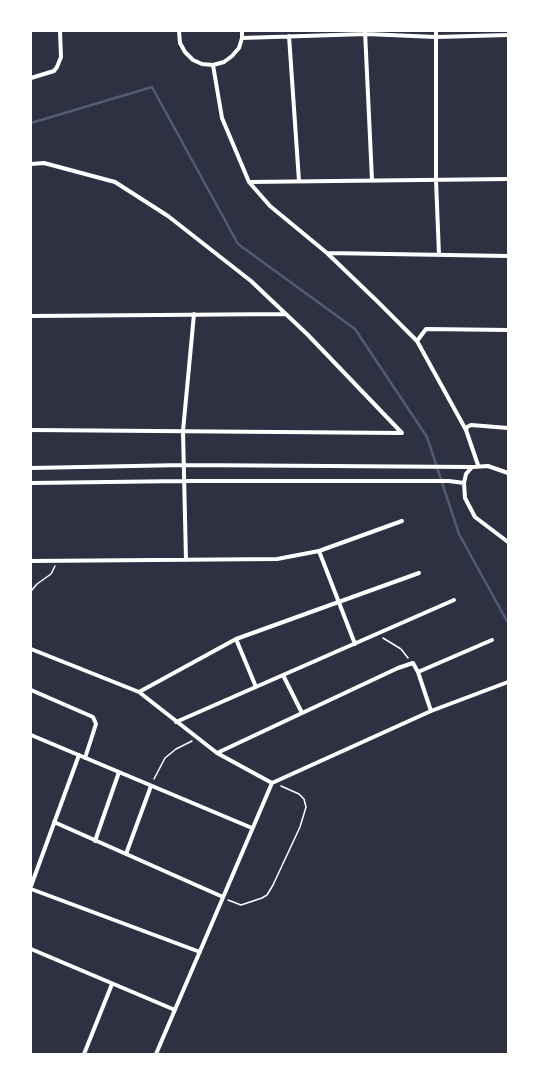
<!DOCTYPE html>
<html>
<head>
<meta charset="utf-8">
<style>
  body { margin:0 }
  #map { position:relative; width:539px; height:1085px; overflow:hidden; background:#2d3142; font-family:"IBM Plex Sans",sans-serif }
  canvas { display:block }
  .frame { position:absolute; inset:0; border:32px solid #fff; pointer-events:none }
</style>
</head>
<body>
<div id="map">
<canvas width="539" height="1085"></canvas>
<div class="frame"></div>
</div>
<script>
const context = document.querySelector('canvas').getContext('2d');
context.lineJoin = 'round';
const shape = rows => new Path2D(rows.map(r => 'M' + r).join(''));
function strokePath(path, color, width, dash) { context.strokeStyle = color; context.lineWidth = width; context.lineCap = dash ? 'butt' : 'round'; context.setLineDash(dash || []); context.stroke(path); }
const stream = shape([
  [31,123,152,87,238,244,355,329,427,437,459,534,508,623]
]);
const path = shape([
  [31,591,37,584,51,574,55,566],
  [383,638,401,649,408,658],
  [154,779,165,758,176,749,192,741],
  [228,900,241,905,262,898,267,895,273,885,300,827,306,807,304,799,299,794,281,786]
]);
const minor = shape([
  [179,31,180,43,185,52,193,60,202,64,213,65,224,62,232,56,239,48,242,38,242,31],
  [365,31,372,180],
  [436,31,436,180,439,255],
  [289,36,299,181],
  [242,38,366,34,436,37,508,35],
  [213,65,222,118,249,182,270,206,327,253,377,301,417,341,466,430],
  [31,78,54,71,57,67,61,57,60,31],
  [31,164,44,163,115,182,168,216,251,281,308,335,402,433],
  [249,182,508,179],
  [327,253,508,256],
  [31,316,285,314],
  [417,341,426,329,508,330],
  [31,430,402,433],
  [478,465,466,430,467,427,471,425,508,428],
  [31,468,184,465,472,467],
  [508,473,488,466,472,467,466,474,464,483,465,498,475,517,508,542],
  [31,483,184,481,449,481,464,483],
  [319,551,355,644],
  [186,560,183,431,194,314],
  [31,561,277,559,319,551,402,521],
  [236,639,256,687],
  [31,649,139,692,217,753,272,783],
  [418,672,492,640],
  [283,675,302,713],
  [31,690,93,717,96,724,85,758],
  [139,692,236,639,419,573],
  [176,722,454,600],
  [31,735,252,828],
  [217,753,398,668,413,663,418,672,431,711],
  [54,822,223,897],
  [95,841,119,772],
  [126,854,151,786],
  [31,886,79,755],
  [31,889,200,952],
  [31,949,175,1010],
  [84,1054,112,984],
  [156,1054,272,783,431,711,508,682]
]);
strokePath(stream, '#4f5d75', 2.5);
strokePath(path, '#fff', 1.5);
strokePath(minor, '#fff', 4);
</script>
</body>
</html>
